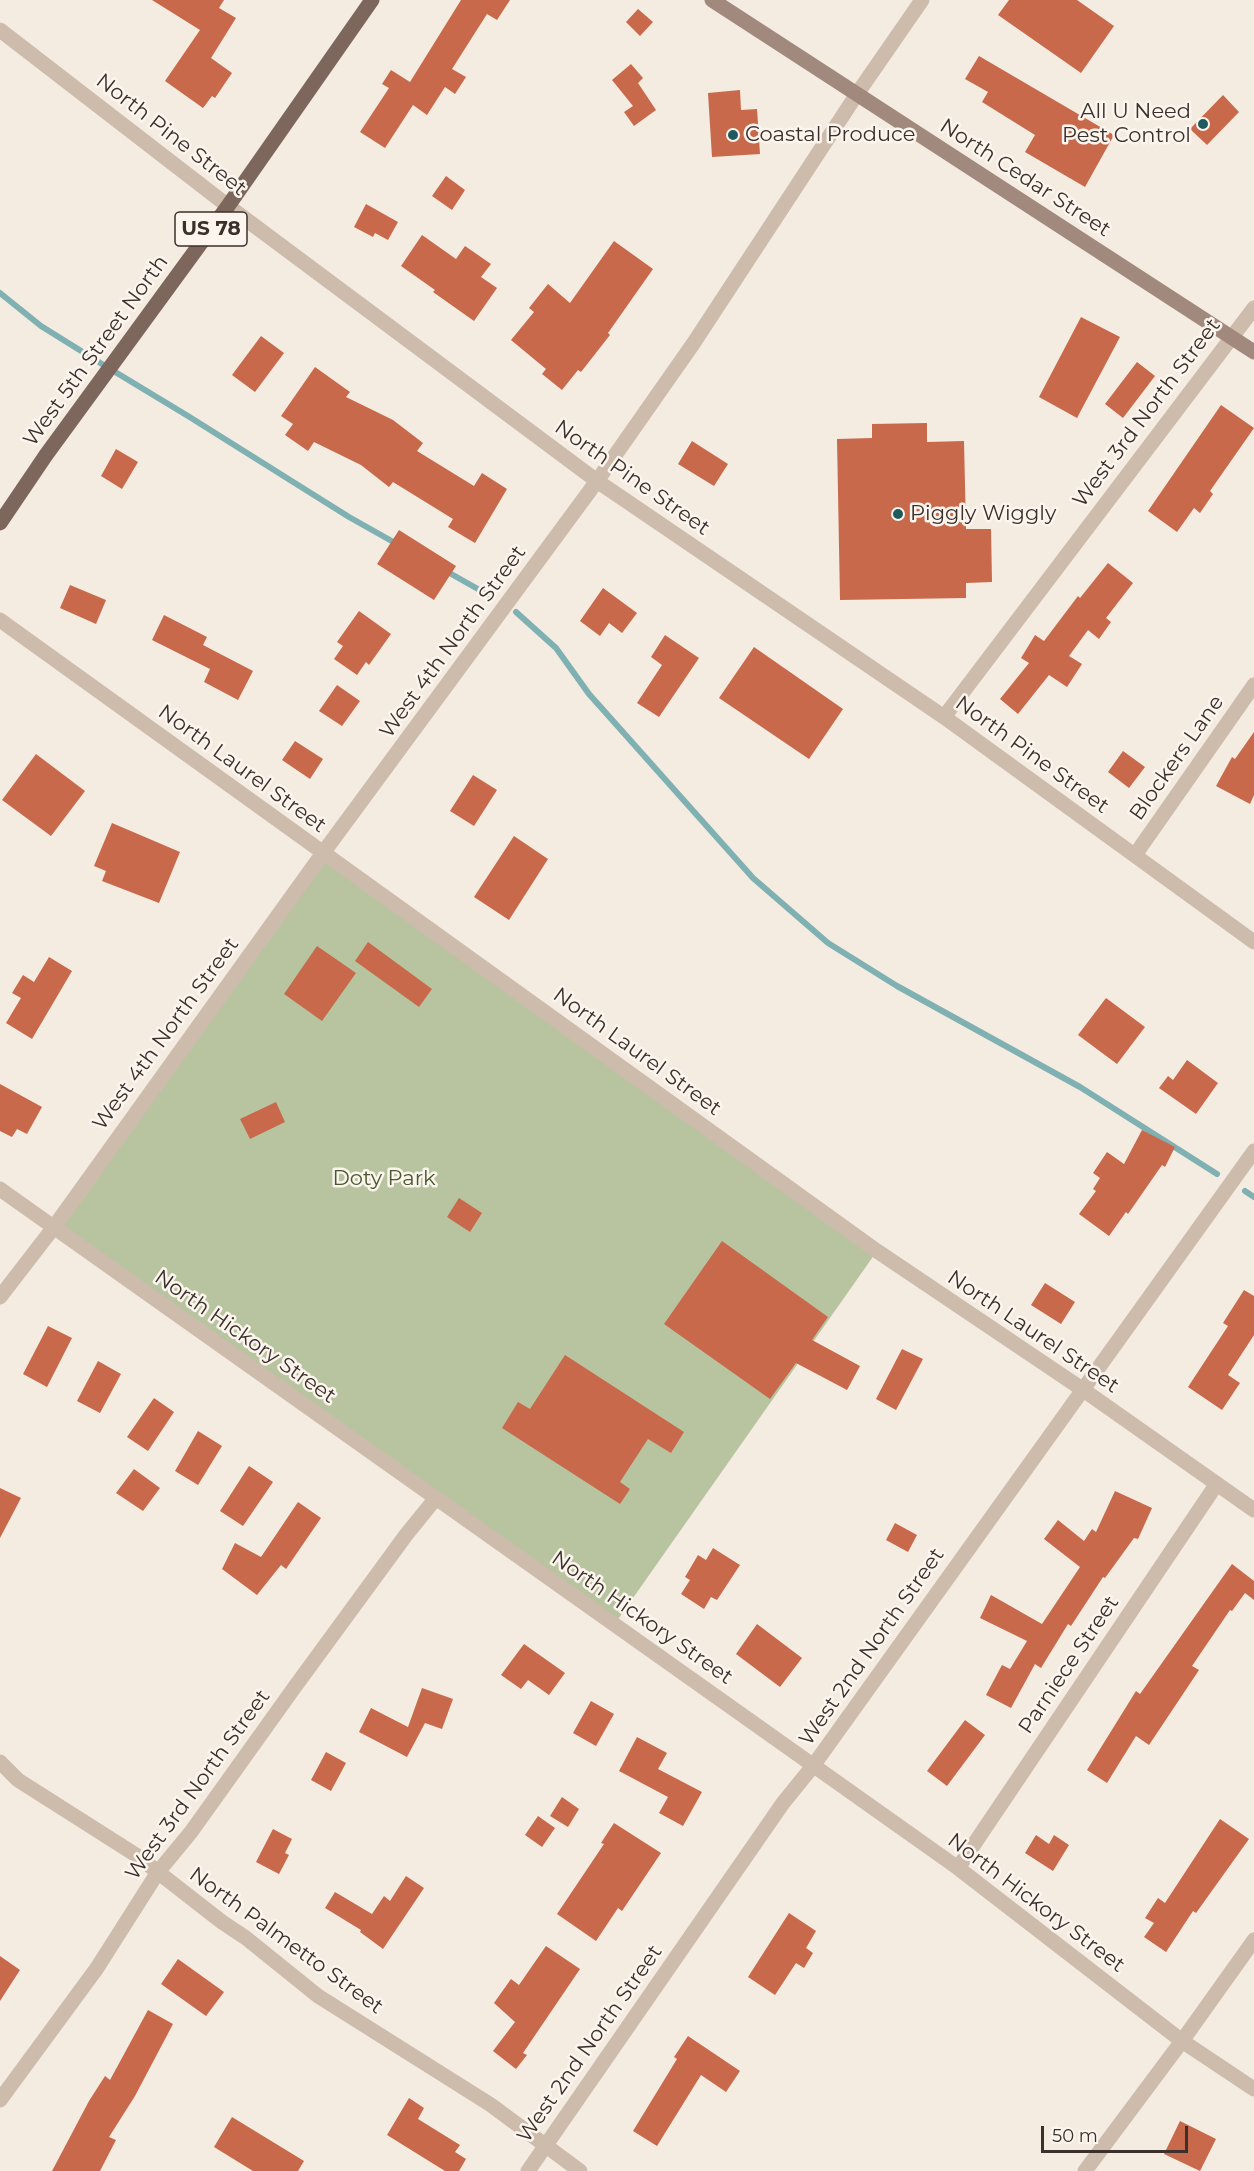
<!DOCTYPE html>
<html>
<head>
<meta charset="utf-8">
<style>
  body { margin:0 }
  #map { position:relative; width:1254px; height:2171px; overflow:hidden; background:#f4ebe1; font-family:Montserrat,sans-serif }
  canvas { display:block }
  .scale { position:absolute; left:1041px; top:2126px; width:147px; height:27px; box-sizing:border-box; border:3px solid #3b302b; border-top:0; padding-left:8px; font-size:18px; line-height:21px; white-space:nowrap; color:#3b302b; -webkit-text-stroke:4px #fbf5ee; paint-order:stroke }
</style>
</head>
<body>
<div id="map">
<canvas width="1254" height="2171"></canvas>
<div class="scale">50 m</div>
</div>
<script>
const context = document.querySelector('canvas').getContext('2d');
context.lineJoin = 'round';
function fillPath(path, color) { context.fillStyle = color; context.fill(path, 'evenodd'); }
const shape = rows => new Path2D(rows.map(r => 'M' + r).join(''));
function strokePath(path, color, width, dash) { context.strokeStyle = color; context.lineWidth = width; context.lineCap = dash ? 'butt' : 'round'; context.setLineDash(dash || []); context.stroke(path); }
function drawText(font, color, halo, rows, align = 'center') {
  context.font = font + ' Montserrat,sans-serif'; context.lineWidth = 5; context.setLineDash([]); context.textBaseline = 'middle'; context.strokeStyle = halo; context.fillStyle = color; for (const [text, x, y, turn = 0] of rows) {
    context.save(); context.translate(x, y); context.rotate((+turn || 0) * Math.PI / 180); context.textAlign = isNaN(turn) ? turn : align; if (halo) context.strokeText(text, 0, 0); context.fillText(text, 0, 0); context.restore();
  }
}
const green = shape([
  [323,853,877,1251,614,1625,54,1227]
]);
const stream = shape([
  [0,293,41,326,102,364,188,416,349,517,397,544],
  [446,571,492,597],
  [516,612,556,648,589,694,753,878,828,943,897,986,1080,1087,1217,1174],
  [1245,1191,1254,1197]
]);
const building = shape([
  [152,0,224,0,219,8,236,18,211,58,232,73,215,98,212,96,203,108,165,81,200,30],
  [461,0,510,0,497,20,487,14,452,69,466,77,455,94,445,87,427,115,413,105,385,148,360,132,389,88,382,84,391,70,410,82],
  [1009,0,1077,0,1114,26,1081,73,998,15],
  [638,9,653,22,640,36,626,22],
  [979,56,1114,135,1085,187,1025,152,1035,135,982,102,988,92,965,79],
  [631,64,643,78,638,83,656,110,634,126,624,112,633,106,612,80],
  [740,90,741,110,757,109,760,154,712,157,708,93],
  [1223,95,1239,112,1207,145,1190,129],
  [446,176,465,190,452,210,432,196],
  [366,204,398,222,388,240,375,233,373,237,354,227],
  [422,235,456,259,465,246,491,264,481,277,497,288,474,321,433,292,435,290,401,266],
  [614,241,653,269,608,333,610,335,581,372,578,370,562,390,542,374,546,369,511,340,534,312,529,308,548,284,570,303],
  [1081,317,1120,337,1077,418,1039,397],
  [261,336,284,353,255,392,232,375],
  [1137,362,1155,376,1123,418,1105,404],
  [315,367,350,392,346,397,393,420,423,443,417,451,474,486,482,473,507,489,475,543,448,527,453,519,393,482,389,487,361,465,314,442,308,451,285,435,293,424,281,416],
  [1221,405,1254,428,1210,491,1213,494,1200,513,1194,508,1177,532,1148,511],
  [927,423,927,442,964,441,966,529,991,529,992,582,966,583,966,598,840,600,837,439,872,438,872,424],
  [692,441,728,464,714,486,678,464],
  [116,449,138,462,122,489,101,476],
  [399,530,456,566,434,600,377,564],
  [1108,563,1133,583,1106,618,1111,622,1099,639,1088,630,1069,656,1082,664,1067,687,1049,675,1018,714,1000,699,1029,663,1021,658,1035,635,1044,641,1078,596,1080,598],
  [70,585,106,600,96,624,60,608],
  [603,588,637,613,622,633,609,623,600,636,580,621],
  [359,611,391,634,369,665,366,662,357,675,334,659,343,646,337,642],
  [164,615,207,637,203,645,253,671,238,700,204,682,210,669,152,640],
  [665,635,699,658,659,717,637,703,662,665,651,657],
  [754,647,843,709,809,759,719,698],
  [337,685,360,701,342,726,319,711],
  [1254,732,1254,795,1250,804,1216,786,1232,757,1235,759],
  [295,741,323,759,310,779,282,760],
  [1123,751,1145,767,1129,788,1108,772],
  [36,754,85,791,51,836,2,800],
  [473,775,497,790,474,826,450,811],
  [112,823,180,852,159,903,102,881,106,871,94,866],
  [514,836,548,859,509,920,474,897],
  [368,942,432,989,419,1007,355,961],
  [317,946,356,973,322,1021,284,994],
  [49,957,72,971,32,1039,6,1023,21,998,12,993,23,975,34,982],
  [1106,998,1145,1027,1117,1064,1078,1035],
  [1187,1060,1218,1083,1196,1114,1159,1088,1168,1076,1173,1080],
  [0,1084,42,1107,27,1134,17,1129,12,1137,0,1131],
  [276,1102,285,1122,250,1139,240,1119],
  [1142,1130,1175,1147,1165,1167,1162,1165,1128,1214,1126,1212,1109,1236,1079,1214,1096,1191,1093,1189,1100,1178,1093,1173,1107,1152,1124,1164],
  [459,1198,482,1213,470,1232,447,1217],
  [722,1241,828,1317,812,1340,860,1366,847,1390,796,1363,770,1399,664,1324],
  [1045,1283,1075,1302,1061,1324,1031,1305],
  [1244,1290,1254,1296,1254,1335,1228,1375,1240,1383,1222,1410,1188,1387,1228,1326,1223,1323],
  [48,1326,72,1338,47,1387,23,1374],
  [902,1349,923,1359,896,1410,876,1399],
  [565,1355,684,1432,671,1453,648,1439,620,1482,630,1489,620,1504,502,1428,518,1402,530,1409],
  [98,1361,121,1374,100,1413,77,1401],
  [154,1398,174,1412,148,1451,127,1437],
  [198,1431,222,1446,198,1485,175,1471],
  [249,1466,273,1482,243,1526,220,1511],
  [134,1469,160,1488,143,1511,116,1493],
  [0,1488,21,1498,0,1538],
  [1115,1491,1152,1508,1138,1539,1134,1538,1105,1578,1103,1577,1071,1626,1068,1624,1041,1668,1035,1664,1011,1708,986,1695,1002,1665,1010,1669,1027,1641,980,1618,991,1595,1042,1624,1080,1567,1044,1539,1058,1520,1084,1541,1092,1529,1096,1532],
  [298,1502,321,1518,286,1569,281,1565,257,1595,222,1569,235,1543,261,1557],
  [895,1523,917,1535,908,1552,886,1540],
  [713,1548,740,1565,717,1600,711,1597,704,1609,681,1594,690,1580,685,1577,698,1555,706,1560],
  [1232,1564,1254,1581,1254,1600,1245,1593,1232,1611,1230,1610,1192,1666,1199,1670,1149,1745,1136,1736,1107,1783,1087,1770,1136,1691,1140,1694],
  [757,1624,802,1658,780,1687,736,1654],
  [524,1644,565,1673,549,1695,528,1680,521,1689,501,1675],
  [422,1688,453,1699,442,1729,425,1723,407,1757,359,1732,371,1708,408,1727],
  [591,1701,614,1714,596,1746,573,1733],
  [965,1720,985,1735,947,1786,927,1771],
  [637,1737,667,1753,658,1769,702,1792,683,1826,659,1813,668,1797,619,1771],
  [326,1752,346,1763,331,1791,311,1780],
  [562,1797,579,1809,568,1827,550,1816],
  [538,1816,555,1828,542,1847,525,1835],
  [1220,1819,1249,1839,1196,1913,1193,1911,1166,1952,1144,1937,1154,1923,1145,1918,1158,1898,1165,1903],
  [614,1823,661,1853,622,1911,618,1908,596,1941,557,1914,604,1844,601,1843],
  [273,1829,292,1839,285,1853,289,1855,279,1874,256,1862],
  [1036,1835,1049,1844,1054,1835,1069,1845,1053,1871,1025,1853],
  [406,1876,424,1888,383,1949,360,1932,361,1930,325,1908,335,1892,372,1914,384,1896,390,1901],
  [789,1913,816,1931,806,1948,813,1953,804,1968,796,1963,775,1995,748,1977],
  [546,1946,580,1969,523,2053,527,2055,516,2069,493,2051,515,2022,494,2003,511,1979,519,1985],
  [0,1956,20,1970,0,2001],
  [178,1959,224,1992,206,2016,161,1984],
  [148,2010,173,2024,135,2096,109,2137,116,2140,100,2171,52,2171,89,2101,105,2076,110,2080],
  [688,2036,740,2071,726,2092,701,2075,657,2146,633,2131,677,2059,674,2057],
  [409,2098,424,2108,418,2119,460,2145,455,2152,466,2159,459,2171,445,2171,387,2135],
  [232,2117,304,2161,298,2171,253,2171,214,2147],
  [1180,2121,1216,2139,1200,2171,1164,2154]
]);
const street = shape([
  [0,30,228,206,597,481,944,717,1254,942],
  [0,620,877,1251,1082,1389,1254,1510],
  [944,717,1254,308],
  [1135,855,1254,685],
  [0,1189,958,1868,1182,2041,1254,2089],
  [0,1297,54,1227,323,853,597,481,693,344,857,94,922,0],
  [0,1762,18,1780,136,1855,222,1922,246,1938,318,1996,491,2105,580,2171],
  [958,1868,1216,1485],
  [0,2100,97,1968,158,1872,191,1832,294,1688,406,1535,436,1498],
  [528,2171,783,1803,813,1766,1254,1151],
  [1085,2171,1182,2041,1254,1940]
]);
const secondary = shape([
  [712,0,1254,352]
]);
const primary = shape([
  [0,523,46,455,228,206,372,0]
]);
const markers = [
  [1203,124,6,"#1f5a5e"],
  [733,135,6,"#1f5a5e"],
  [898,514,6,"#1f5a5e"]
];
const shields = [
  [211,229,72]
];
const shieldNames = [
  ["US 78",211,229]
];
const poiNames = [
  ["All U Need",1191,112,"right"],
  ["Pest Control",1191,136,"right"],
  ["Coastal Produce",745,135],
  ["Piggly Wiggly",910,514]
];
const streetNames = [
  ["North Pine Street",171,135,38],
  ["North Cedar Street",1025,178,33],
  ["West 5th Street North",96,351,-54],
  ["West 3rd North Street",1147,413,-53],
  ["North Pine Street",632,478,35],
  ["West 4th North Street",453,642,-54],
  ["North Pine Street",1032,755,36],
  ["Blockers Lane",1177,758,-55],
  ["North Laurel Street",242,769,36],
  ["West 4th North Street",166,1034,-54],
  ["North Laurel Street",637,1052,36],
  ["North Laurel Street",1033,1332,34],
  ["North Hickory Street",245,1337,35],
  ["North Hickory Street",642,1618,35],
  ["West 2nd North Street",872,1647,-55],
  ["Parniece Street",1069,1665,-56],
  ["West 3rd North Street",198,1785,-54],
  ["North Hickory Street",1036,1903,37],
  ["North Palmetto Street",286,1941,36],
  ["West 2nd North Street",590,2044,-55]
];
const parkNames = [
  ["Doty Park",384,1179]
];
fillPath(green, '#b8c4a0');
strokePath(stream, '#7fb0b2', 6);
fillPath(building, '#c8694b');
strokePath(street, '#cdbbac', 15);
strokePath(secondary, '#a18a7d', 15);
strokePath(primary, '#7d675c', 15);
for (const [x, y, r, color] of markers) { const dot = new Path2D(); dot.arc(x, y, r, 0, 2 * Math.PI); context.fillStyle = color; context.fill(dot); strokePath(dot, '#fbf5ee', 2); }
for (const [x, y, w] of shields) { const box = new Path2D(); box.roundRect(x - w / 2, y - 17, w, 34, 4.5); context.fillStyle = '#fbf5ee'; context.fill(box); strokePath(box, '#3b302b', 1.5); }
drawText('bold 20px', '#3b302b', null, shieldNames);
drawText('21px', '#3b302b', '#fbf5ee', poiNames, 'left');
drawText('21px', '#3b302b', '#fbf5ee', streetNames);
drawText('21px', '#4a5a2e', '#fbf5ee', parkNames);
</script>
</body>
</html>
